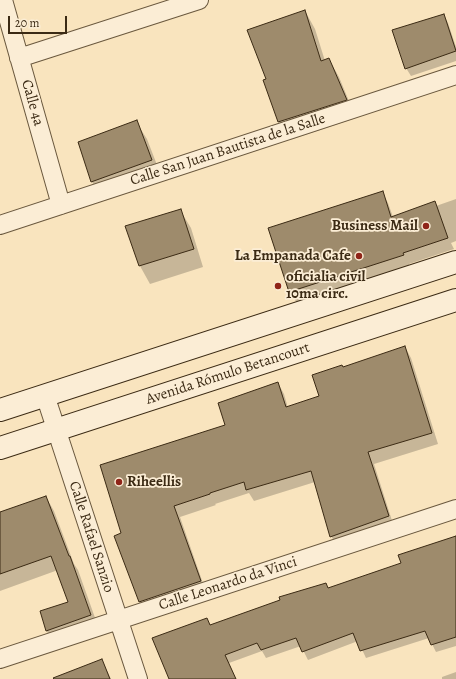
<!DOCTYPE html>
<html>
<head>
<meta charset="utf-8">
<style>
  body { margin:0 }
  #map { position:relative; width:456px; height:679px; overflow:hidden; background:#f9e4be; font-family:Alegreya,serif }
  canvas { display:block }
  .scale { position:absolute; left:8px; top:16px; width:59px; height:18px; box-sizing:border-box; border:2px solid #3b2a14; border-top:0; padding-left:5px; font-size:12px; line-height:14px; white-space:nowrap; color:#3b2a14; -webkit-text-stroke:3px #fbedd5; paint-order:stroke }
</style>
</head>
<body>
<div id="map">
<canvas width="456" height="679"></canvas>
<div class="scale">20 m</div>
</div>
<script>
const context = document.querySelector('canvas').getContext('2d');
context.lineJoin = 'round';
function fillPath(path, color) { context.fillStyle = color; context.fill(path, 'evenodd'); }
const shape = rows => new Path2D(rows.map(r => 'M' + r).join(''));
function strokePath(path, color, width, dash) { context.strokeStyle = color; context.lineWidth = width; context.lineCap = dash ? 'butt' : 'round'; context.setLineDash(dash || []); context.stroke(path); }
function drawText(font, color, halo, rows, align = 'center') {
  context.font = font + ' Alegreya,serif'; context.lineWidth = 3.5; context.setLineDash([]); context.textBaseline = 'middle'; context.strokeStyle = halo; context.fillStyle = color; for (const [text, x, y, turn = 0] of rows) {
    context.save(); context.translate(x, y); context.rotate((+turn || 0) * Math.PI / 180); context.textAlign = isNaN(turn) ? turn : align; if (halo) context.strokeText(text, 0, 0); context.fillText(text, 0, 0); context.restore();
  }
}
const shadow = shape([
  [305,11,315,29,325,61,329,59,339,77,356,118,290,140,279,122,264,81,267,80],
  [444,15,448,23,456,47,456,61,411,76,406,68],
  [136,122,147,139,162,178,103,199,92,182,79,143],
  [382,192,388,203,393,217,436,206,456,199,456,241,451,243,454,249,409,264,409,266,297,303,290,292,269,229],
  [180,210,191,228,203,267,150,284,140,266,126,226],
  [405,347,411,358,438,444,374,464,394,527,338,547,331,536,315,482,254,501,249,493,215,504,216,505,180,517,206,592,146,613,140,602,116,536,122,534,226,426,278,383,284,394,288,408,320,396,343,368],
  [46,497,54,511,74,564,78,570,99,629,54,644,46,630,69,602,58,570,0,591,0,513],
  [456,537,456,646,436,652,429,638,366,658,358,641,308,660,301,646,266,658,262,651,229,663,236,679,169,679,207,619,211,626,328,589,403,564],
  [102,660,111,679,66,679],
  [456,672,456,679,442,679,442,677]
]);
const building = shape([
  [305,10,321,61,329,58,347,100,278,122,263,80,266,79,247,30,305,10],
  [444,14,456,51,405,69,392,30,444,14],
  [137,120,152,160,91,182,78,142,137,120],
  [383,191,391,217,435,201,448,238,403,253,404,255,289,292,268,228,383,191],
  [181,209,194,249,139,266,125,226,181,209],
  [405,346,432,433,368,452,389,516,330,537,311,471,246,490,244,482,210,493,210,494,174,506,201,581,139,602,114,536,121,533,100,465,225,425,218,403,278,382,286,407,319,396,312,375,342,365,343,367,405,346],
  [46,496,69,556,70,556,91,615,46,631,40,611,68,602,51,556,0,574,0,512,46,496],
  [456,536,456,637,431,645,425,631,360,651,353,633,302,652,296,638,261,650,257,643,225,655,236,679,169,679,152,638,207,618,210,625,280,600,279,597,326,583,328,588,401,563,398,555,456,536],
  [102,659,110,679,54,679,53,678,102,659]
]);
const street = shape([
  [3,0,61,205],
  [19,58,199,0],
  [0,225,456,75],
  [45,395,138,679],
  [0,659,456,509]
]);
const secondary = shape([
  [0,410,456,262],
  [0,448,456,300]
]);
const markers = [
  [426,226,4,"#8f2418"],
  [359,256,4,"#8f2418"],
  [278,286,4,"#8f2418"],
  [119,482,4,"#8f2418"]
];
const streetNames = [
  ["Calle 4a",32,103,74],
  ["Calle San Juan Bautista de la Salle",228,150,-18],
  ["Avenida Rómulo Betancourt",228,374,-18],
  ["Calle Rafael Sanzio",91,537,72],
  ["Calle Leonardo da Vinci",228,584,-18]
];
const poiNames = [
  ["Business Mail",418,226],
  ["La Empanada Cafe",351,256],
  ["oficialia civil",286,277,"left"],
  ["10ma circ.",286,294,"left"],
  ["Riheellis",127,482,"left"]
];
fillPath(shadow, '#0003');
fillPath(building, '#9e8b6c');
strokePath(building, '#3b2a14', 1);
strokePath(street, '#6a583e', 20);
strokePath(secondary, '#3b2a14', 24);
strokePath(street, '#fbedd5', 18);
strokePath(secondary, '#fbedd5', 22);
for (const [x, y, r, color] of markers) { const dot = new Path2D(); dot.arc(x, y, r, 0, 2 * Math.PI); context.fillStyle = color; context.fill(dot); strokePath(dot, '#fbedd5', 1.5); }
drawText('15px', '#3b2a14', '#fbedd5', streetNames);
drawText('bold 15px', '#3b2a14', '#fbedd5', poiNames, 'right');
</script>
</body>
</html>
